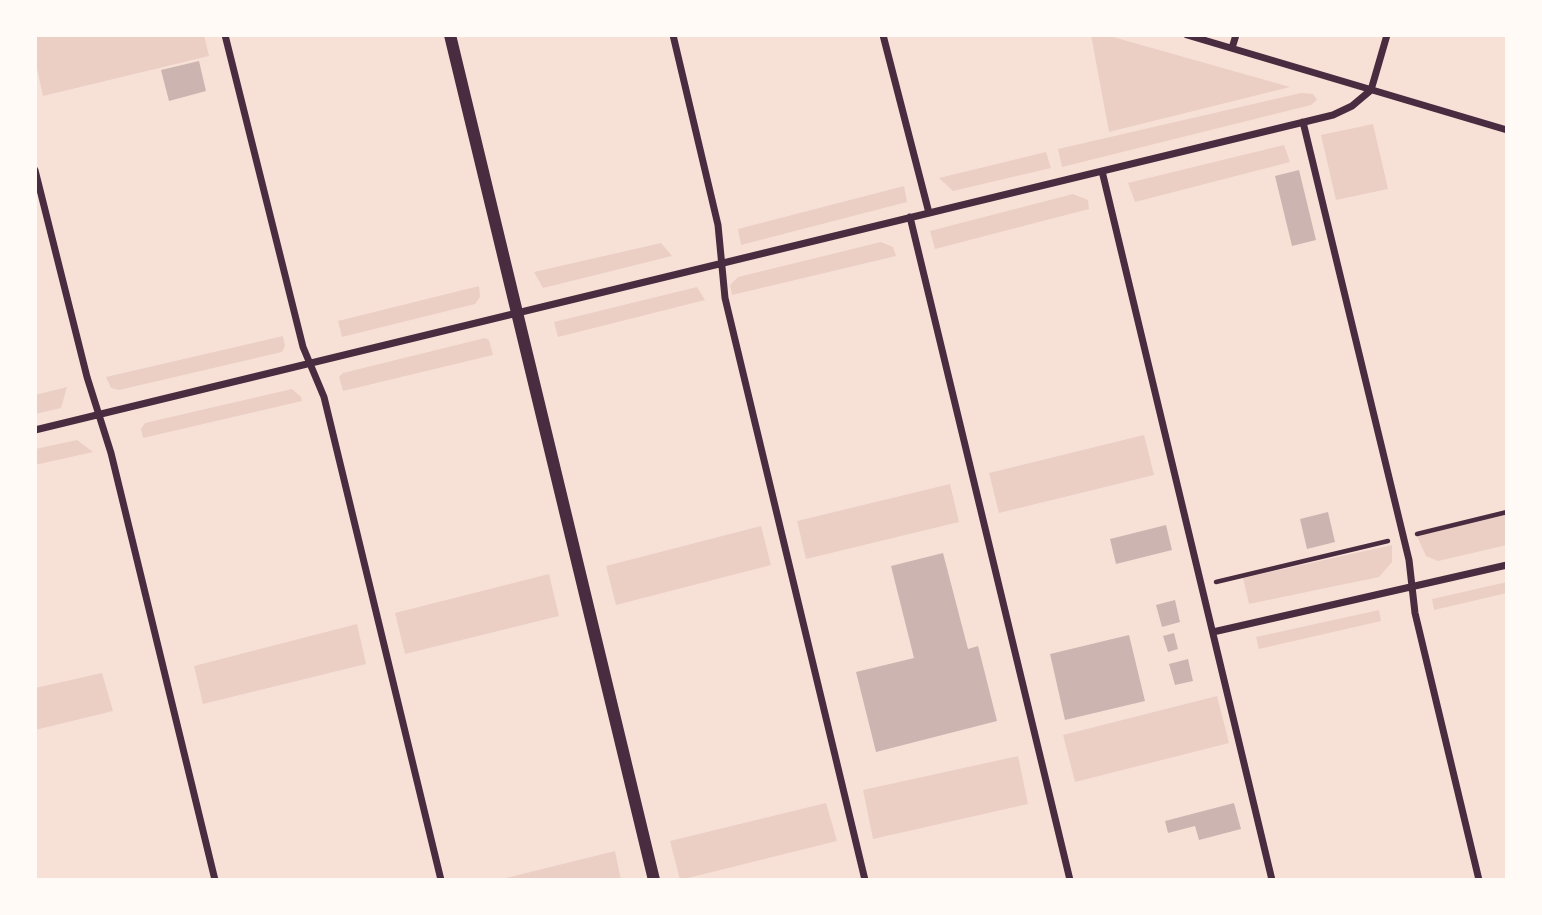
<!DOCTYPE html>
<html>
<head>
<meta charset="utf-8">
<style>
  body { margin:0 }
  #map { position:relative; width:1542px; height:915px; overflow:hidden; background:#f7e1d7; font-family:"Work Sans",sans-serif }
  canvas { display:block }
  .frame { position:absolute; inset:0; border:37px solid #fffaf5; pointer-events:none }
</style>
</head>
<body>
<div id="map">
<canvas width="1542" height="915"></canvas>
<div class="frame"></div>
</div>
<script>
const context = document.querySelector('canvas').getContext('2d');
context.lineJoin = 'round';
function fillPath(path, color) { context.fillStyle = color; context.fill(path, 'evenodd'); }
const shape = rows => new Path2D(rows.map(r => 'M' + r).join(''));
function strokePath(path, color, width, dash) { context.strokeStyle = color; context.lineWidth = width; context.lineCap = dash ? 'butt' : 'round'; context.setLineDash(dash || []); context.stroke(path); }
const green = shape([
  [43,35,204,35,209,56,43,96,35,60,35,37],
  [1091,35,1106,35,1290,87,1109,132],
  [1301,93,1313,94,1317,100,1311,105,1062,167,1058,149],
  [1373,124,1388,189,1336,200,1321,135],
  [1284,145,1290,162,1135,202,1128,183],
  [1046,152,1051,168,953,191,939,178],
  [904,186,907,202,741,245,738,229],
  [1073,194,1088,200,1089,209,935,249,930,231],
  [881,242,893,247,896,256,732,295,730,285,738,277],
  [661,243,672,256,543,288,534,272],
  [479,286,480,297,475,304,342,337,338,321],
  [697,287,705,300,558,337,554,322],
  [283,336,285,346,282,352,119,390,111,388,106,377],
  [485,338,489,340,493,355,343,391,339,377,343,373],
  [67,387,61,408,35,414,35,395],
  [292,389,301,397,302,401,143,438,141,429,145,423],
  [1144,435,1154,475,999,513,989,473],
  [77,440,93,452,35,465,35,449],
  [950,484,959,522,806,559,797,521],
  [1507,512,1507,545,1438,561,1426,556,1416,534],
  [761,526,771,565,616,605,606,566],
  [1392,545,1392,562,1379,577,1249,604,1243,578],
  [549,574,559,616,405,654,395,613],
  [1507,582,1507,593,1434,610,1432,599],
  [1379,610,1381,621,1259,649,1256,637],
  [357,624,366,664,203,704,194,666],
  [102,673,113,711,35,730,35,688],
  [1217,696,1229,743,1075,782,1063,735],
  [1018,756,1028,804,873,839,863,790],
  [826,803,837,841,680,880,670,841],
  [615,851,621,880,498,880]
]);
const building = shape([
  [199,61,206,91,169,101,161,70],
  [1299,170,1316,240,1292,246,1275,176],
  [1328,512,1335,542,1307,549,1300,519],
  [1166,525,1172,550,1116,564,1110,539],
  [943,553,968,649,978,646,997,721,876,752,856,672,914,658,891,566],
  [1175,600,1180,622,1162,627,1156,605],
  [1174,633,1178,649,1168,652,1163,636],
  [1129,635,1145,701,1065,720,1050,654],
  [1188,659,1193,681,1175,685,1169,664],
  [1234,803,1241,829,1199,840,1195,826,1168,833,1165,821]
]);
const path = shape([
  [1417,534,1507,512],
  [1216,582,1388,541]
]);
const minor = shape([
  [225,35,303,347,324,397,441,880],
  [673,35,718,225,725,298,865,880],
  [883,35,929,213],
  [1187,35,1507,130],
  [1232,48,1236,35],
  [1303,122,1409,560,1415,613,1479,880],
  [35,170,87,377,111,453,215,880],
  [1102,171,1272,880],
  [910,217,1070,880],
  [35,430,1333,115,1352,106,1371,90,1387,35],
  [1213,632,1507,565]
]);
const tertiary = shape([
  [450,35,654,880]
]);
fillPath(green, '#ebcfc5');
fillPath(building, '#ccb4b1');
strokePath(path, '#4a2c40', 4.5);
strokePath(minor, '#4a2c40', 7);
strokePath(tertiary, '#4a2c40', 12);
</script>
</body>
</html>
